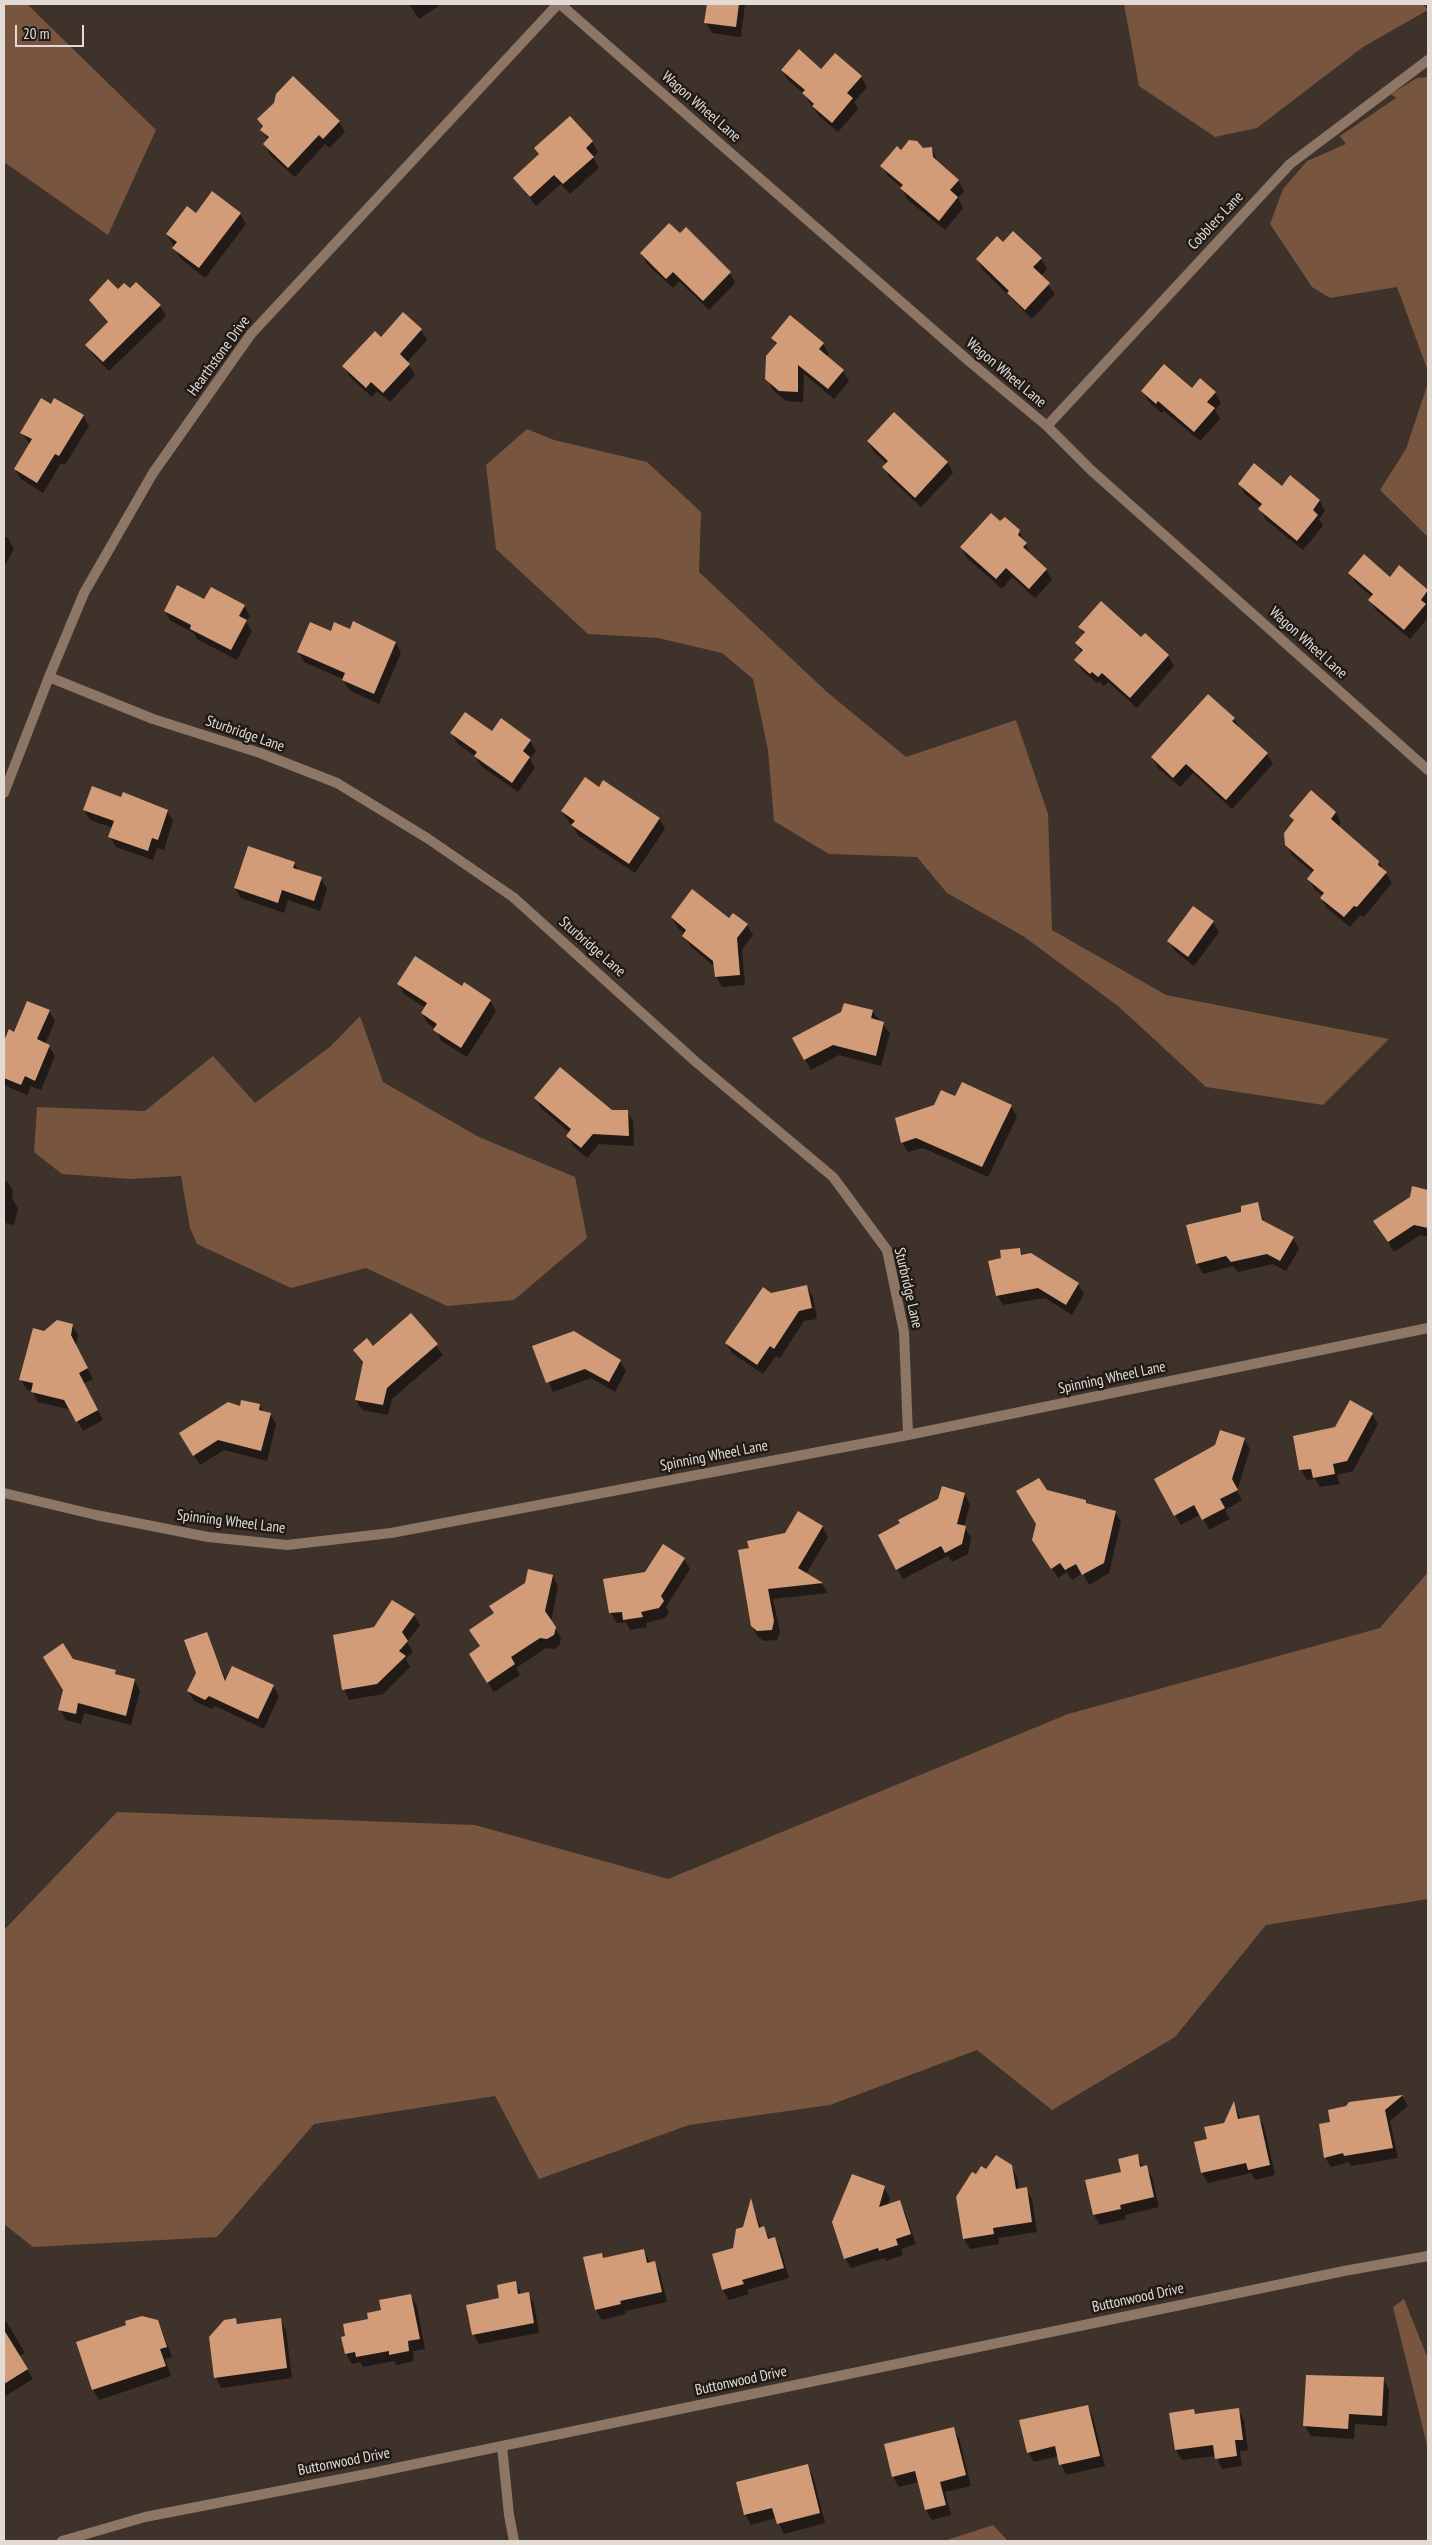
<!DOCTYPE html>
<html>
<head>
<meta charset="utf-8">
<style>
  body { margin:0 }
  #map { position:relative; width:1432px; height:2545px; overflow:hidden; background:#3e322a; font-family:"PT Sans Narrow",sans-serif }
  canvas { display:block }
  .frame { position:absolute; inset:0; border:5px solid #e2dad5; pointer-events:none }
  .scale { position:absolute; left:15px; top:25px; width:69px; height:22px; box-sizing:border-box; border:2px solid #e2dad5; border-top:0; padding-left:6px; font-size:15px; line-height:18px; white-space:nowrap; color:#e2dad5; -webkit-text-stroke:4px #211b17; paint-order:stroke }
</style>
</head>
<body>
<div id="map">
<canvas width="1432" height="2545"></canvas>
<div class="frame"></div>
<div class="scale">20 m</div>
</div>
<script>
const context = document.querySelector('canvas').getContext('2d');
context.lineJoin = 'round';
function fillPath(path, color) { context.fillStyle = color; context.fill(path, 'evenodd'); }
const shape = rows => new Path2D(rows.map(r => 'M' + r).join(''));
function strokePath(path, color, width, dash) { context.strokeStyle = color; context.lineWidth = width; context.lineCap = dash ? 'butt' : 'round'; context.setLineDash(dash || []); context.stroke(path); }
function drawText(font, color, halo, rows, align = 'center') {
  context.font = font + ' "PT Sans Narrow",sans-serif'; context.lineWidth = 5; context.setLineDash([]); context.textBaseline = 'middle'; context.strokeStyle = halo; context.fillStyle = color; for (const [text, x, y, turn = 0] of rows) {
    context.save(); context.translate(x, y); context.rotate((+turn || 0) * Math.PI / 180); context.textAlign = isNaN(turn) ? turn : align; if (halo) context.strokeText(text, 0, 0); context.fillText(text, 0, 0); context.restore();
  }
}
const green = shape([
  [4,4,27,4,156,130,108,235,4,162],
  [1124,4,1423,4,1428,10,1363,47,1257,128,1215,137,1139,86],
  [1428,77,1428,371,1397,287,1330,298,1312,287,1270,224,1283,189,1307,161,1346,144,1340,136,1396,98,1391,94,1417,78],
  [1428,383,1428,537,1380,490,1406,449],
  [527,429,554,440,647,462,701,512,699,572,827,692,906,757,1016,720,1048,814,1052,930,1166,995,1389,1039,1323,1105,1206,1087,1118,1006,1023,936,947,893,917,857,829,854,774,821,768,750,753,679,722,653,658,638,588,634,496,549,486,465],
  [360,1016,383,1082,479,1137,575,1177,587,1238,514,1300,447,1306,366,1268,291,1288,197,1244,190,1228,181,1176,131,1179,62,1174,34,1152,37,1107,145,1111,213,1056,255,1103,331,1046],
  [1428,1572,1428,1899,1266,1925,1175,2037,1052,2110,977,2050,830,2105,689,2125,539,2179,495,2096,314,2124,217,2237,33,2247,4,2224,4,1930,117,1812,475,1825,668,1879,1068,1714,1380,1628],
  [1404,2299,1428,2359,1428,2449,1393,2307],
  [993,2525,1008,2541,944,2541]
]);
const shadow = shape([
  [409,4,442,4,419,19],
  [708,4,745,4,741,37,712,33,706,23],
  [782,70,821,71,861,77,867,87,854,102,858,109,838,132,819,116,803,93,788,80],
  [259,119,339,122,345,132,330,148,325,144,295,177,270,155,265,144,268,141],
  [592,142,598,152,593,157,599,168,570,194,561,184,536,206,514,178,540,155,536,148],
  [932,148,938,163,958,180,964,191,958,198,963,208,945,230,907,199,902,188,888,176,882,166,901,151],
  [240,214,246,224,205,278,180,258,167,234,196,215],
  [680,235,730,273,735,283,709,310,679,281,673,288,647,264,641,253],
  [1004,244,1041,259,1047,269,1041,276,1055,294,1032,319,983,270,977,259],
  [130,290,160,306,166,316,109,371,93,355,87,345,108,323,90,300,118,291],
  [421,330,427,340,407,362,415,375,390,402,377,391,372,397,350,377,344,367,381,338],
  [773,338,823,344,829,354,826,357,843,371,849,381,834,399,804,374,803,402,786,401,773,390,767,379,776,345],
  [1192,390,1215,392,1221,403,1215,410,1220,419,1200,441,1164,411,1162,413,1148,401,1142,391],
  [51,406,83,416,89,426,65,465,61,463,43,493,21,479,15,469,30,444,22,433],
  [868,442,947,462,953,473,921,507,889,477,884,467,887,464,874,452],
  [1290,477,1320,501,1325,511,1319,519,1323,526,1303,550,1266,520,1260,509,1261,507,1245,494,1239,484,1282,488],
  [1001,523,1019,531,1031,556,1046,569,1052,580,1035,598,1012,577,1002,589,967,558,962,548],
  [4,536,8,538,14,549,4,567],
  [1400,567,1428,592,1428,618,1410,639,1376,610,1370,600,1372,597,1356,583,1350,573,1390,578],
  [205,601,244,606,250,616,246,622,252,631,237,660,197,639,194,633,171,621,165,611],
  [1080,627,1141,639,1168,656,1174,666,1137,708,1108,682,1104,686,1099,681,1097,683,1082,670,1076,660,1082,653,1077,644,1084,635],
  [350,631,396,643,401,653,379,704,349,690,343,679,304,662,298,652,332,633],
  [1234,718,1240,729,1267,754,1273,764,1232,809,1193,773,1180,787,1158,768,1152,757],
  [492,733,530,741,536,751,530,759,535,768,518,792,481,766,475,756,458,744,452,734],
  [604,782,660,819,665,829,635,873,579,836,562,812,599,788],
  [122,798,167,811,173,821,164,850,157,848,153,860,116,847,110,837,113,828,90,820,84,810],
  [1336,813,1341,823,1338,827,1378,861,1392,883,1364,917,1360,915,1350,927,1327,908,1321,898,1323,896,1314,889,1309,879,1313,873,1292,855,1286,844,1294,822,1291,816],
  [294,863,299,871,321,879,327,889,320,911,288,900,284,913,241,898,235,888],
  [672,917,729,920,747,925,753,935,742,949,745,985,722,987,716,976,715,967,690,946,684,936,685,934,678,928],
  [1213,922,1219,932,1194,966,1175,951,1169,941],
  [398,984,462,987,490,1001,496,1011,467,1057,441,1041,436,1029,428,1024,422,1013,426,1008,404,994],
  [49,1011,55,1021,45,1044,49,1046,55,1056,41,1090,31,1086,27,1095,4,1085,4,1044,9,1031,15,1033],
  [872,1011,890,1033,881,1066,839,1055,811,1070,793,1038],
  [535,1098,612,1111,627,1111,633,1121,634,1146,599,1144,587,1158,573,1146,568,1136,570,1133,541,1108],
  [956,1098,1011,1106,1017,1117,988,1177,923,1148,908,1152,902,1142],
  [4,1180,7,1181,13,1191,12,1198,18,1208,14,1225,5,1223,4,1230],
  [1413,1188,1428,1191,1428,1237,1420,1235,1394,1252,1381,1231,1411,1197],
  [1257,1203,1265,1224,1293,1238,1299,1249,1286,1271,1273,1264,1238,1272,1233,1266,1203,1274,1197,1263,1242,1213],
  [1019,1249,1023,1256,1078,1284,1084,1294,1072,1315,1045,1298,1003,1305,997,1295,1002,1259],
  [807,1287,813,1297,817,1319,804,1321,780,1358,776,1356,763,1374,732,1353,726,1343,771,1294],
  [411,1315,443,1355,392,1399,388,1415,362,1410,356,1400,364,1365,354,1351,373,1347],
  [72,1325,78,1335,76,1346,93,1379,83,1384,103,1420,83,1431,71,1410,38,1402,32,1391,27,1390,21,1380],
  [534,1346,620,1361,626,1371,615,1392,591,1378,553,1392],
  [260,1406,264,1413,270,1414,276,1424,267,1461,224,1450,200,1465,187,1444,241,1407],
  [1372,1414,1378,1424,1353,1471,1337,1475,1340,1484,1320,1487,1315,1479,1307,1480,1301,1470,1336,1428],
  [1244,1439,1250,1449,1237,1491,1242,1500,1225,1510,1230,1519,1209,1530,1201,1514,1181,1525,1175,1515],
  [964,1494,970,1504,964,1527,971,1537,968,1554,952,1562,948,1556,903,1579,897,1569],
  [1085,1501,1088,1505,1115,1512,1121,1522,1109,1573,1089,1585,1083,1573,1072,1580,1067,1572,1058,1578,1040,1550],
  [822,1526,828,1537,806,1574,822,1584,828,1593,773,1599,780,1632,777,1640,764,1641,758,1637,752,1626,750,1549],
  [684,1559,690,1569,666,1607,669,1612,665,1618,646,1623,647,1627,630,1630,626,1622,617,1623,611,1613,605,1580,646,1573],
  [553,1576,558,1586,551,1622,561,1638,559,1646,554,1649,546,1648,516,1668,520,1675,494,1692,476,1665,495,1614],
  [414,1615,420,1625,407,1642,413,1652,406,1659,410,1667,383,1694,349,1700,344,1689,375,1629],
  [206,1634,227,1682,273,1686,279,1696,264,1729,215,1706,212,1709,194,1701,188,1691,197,1673],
  [72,1660,115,1671,118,1676,134,1680,140,1691,131,1725,84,1713,81,1724,66,1720,60,1709],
  [1402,2096,1408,2106,1390,2121,1398,2158,1351,2166,1349,2162,1331,2167,1325,2157,1350,2103],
  [1234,2104,1241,2120,1258,2116,1264,2126,1275,2175,1255,2180,1251,2173,1208,2183,1202,2173],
  [1137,2156,1143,2167,1146,2167,1152,2177,1159,2207,1125,2215,1126,2219,1100,2225,1094,2215,1122,2173],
  [1011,2166,1017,2177,1019,2190,1026,2189,1032,2199,1037,2232,998,2238,999,2244,970,2249,964,2239,976,2176,987,2170],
  [884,2188,890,2198,888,2205,899,2202,905,2212,916,2244,901,2249,903,2255,886,2261,884,2258,851,2268,845,2258],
  [751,2201,761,2228,763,2228,770,2239,774,2238,780,2248,789,2278,747,2290,749,2294,729,2300,723,2290,714,2255,734,2249,744,2228],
  [644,2250,650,2263,654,2262,660,2273,667,2302,625,2311,626,2314,602,2320,596,2310,601,2254,604,2259],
  [515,2283,522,2295,528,2294,534,2304,539,2333,479,2344,473,2334],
  [411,2296,417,2306,425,2349,413,2351,414,2361,397,2365,394,2361,363,2367,360,2362,352,2364,346,2354,369,2320],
  [236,2320,239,2325,280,2320,286,2330,292,2378,221,2388,216,2378],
  [6,2321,25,2353,19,2356,33,2379,4,2397,4,2323],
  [158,2321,172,2357,165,2359,171,2376,99,2400,93,2390,78,2343],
  [1383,2379,1389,2389,1387,2426,1355,2424,1354,2439,1311,2436,1305,2426],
  [1088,2407,1093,2417,1105,2466,1066,2475,1058,2456,1034,2462,1028,2452],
  [1238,2410,1244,2420,1248,2450,1240,2451,1242,2466,1222,2469,1216,2456,1182,2460,1176,2450,1171,2414,1194,2411,1196,2415],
  [953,2428,959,2438,971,2486,945,2492,951,2515,932,2520,926,2510,919,2482,899,2487,893,2477],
  [807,2466,813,2476,825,2523,784,2534,776,2518,751,2525,745,2514]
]);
const building = shape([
  [707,4,739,4,736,27,704,23],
  [799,49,821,69,835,53,862,76,847,93,853,98,832,123,812,106,814,104,802,93,805,90,781,70],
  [293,76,340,121,323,139,319,135,288,168,263,144,269,137,260,130,263,126,257,119,274,103,276,94],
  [570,116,593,141,586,148,594,157,563,184,554,175,530,197,513,178,539,154,534,148],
  [909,140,917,141,923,148,932,147,933,157,959,180,950,190,958,197,939,221,900,188,903,185,880,166,897,146,901,150],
  [212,191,241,213,199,268,172,248,177,242,166,234,187,206,196,213],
  [669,223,680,233,686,227,731,272,703,301,673,272,666,279,640,253],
  [1013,231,1042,258,1033,267,1050,283,1025,310,1007,293,1009,291,976,259,997,236,1003,242],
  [108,279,118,289,124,283,130,288,136,282,161,305,103,362,85,345,108,322,89,300],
  [403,312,422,329,400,354,410,364,383,393,371,382,366,388,342,366,375,331,381,337],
  [790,315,824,343,819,349,844,370,828,389,798,365,798,392,779,391,765,379,766,356,777,343,771,338],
  [1164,364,1192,388,1200,378,1216,392,1207,402,1215,408,1194,432,1158,401,1156,404,1141,391],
  [41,398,51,404,54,398,84,415,59,456,55,454,37,483,14,469,32,439,20,433],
  [894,412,948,462,915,498,882,467,888,461,867,441],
  [1254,463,1282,486,1290,475,1320,500,1313,510,1318,515,1297,541,1258,509,1262,504,1238,484],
  [991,513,1000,521,1005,517,1020,530,1018,535,1027,543,1023,547,1047,569,1029,589,1006,568,996,579,960,547],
  [1364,554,1390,577,1399,565,1428,590,1421,600,1426,604,1404,630,1368,600,1373,594,1348,573],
  [177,585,204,599,211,587,245,605,239,616,247,620,231,650,190,629,191,625,164,611],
  [1101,601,1141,637,1145,633,1169,655,1130,698,1102,673,1098,677,1092,672,1090,674,1074,660,1083,650,1075,643,1085,632,1078,627],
  [353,621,396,642,374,694,342,680,345,673,297,652,310,622,331,631,334,622,350,629],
  [1208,694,1235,718,1232,721,1268,753,1226,800,1186,764,1173,778,1151,757],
  [465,712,492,731,501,718,531,740,523,751,530,757,512,783,474,756,477,752,450,733],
  [585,777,599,787,603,780,660,818,629,864,571,825,575,821,561,811],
  [92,786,121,797,123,792,168,810,158,840,152,838,148,851,108,837,114,821,83,810],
  [1311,790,1336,812,1331,819,1379,861,1378,865,1387,872,1357,907,1354,906,1344,917,1320,898,1324,893,1307,879,1314,870,1285,845,1284,833,1294,820,1289,816],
  [248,846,295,862,293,868,322,877,314,901,282,890,278,903,234,888],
  [692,889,729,918,733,913,748,924,737,938,740,975,715,977,713,961,682,936,686,930,671,917],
  [1193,906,1214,921,1188,957,1167,941],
  [415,956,462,986,464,982,491,1000,461,1048,433,1030,437,1024,421,1013,427,1003,397,984],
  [27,1001,50,1010,37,1039,50,1045,35,1081,25,1076,21,1085,4,1078,4,1041,9,1029,14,1032],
  [844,1003,873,1010,871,1018,884,1022,876,1056,833,1045,804,1060,792,1038,841,1012],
  [560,1067,612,1110,628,1110,629,1136,593,1134,581,1148,566,1136,571,1129,534,1098],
  [962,1082,1012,1105,982,1167,916,1138,901,1143,895,1118,934,1105,941,1090,955,1096],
  [1412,1186,1428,1190,1428,1228,1414,1225,1388,1242,1373,1221,1410,1197],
  [1258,1202,1262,1220,1294,1237,1280,1261,1267,1254,1231,1262,1226,1256,1196,1264,1186,1225,1241,1212,1241,1206],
  [1020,1248,1021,1255,1031,1253,1079,1283,1066,1305,1038,1288,996,1296,988,1261,1001,1258,1000,1250],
  [807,1285,812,1308,799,1311,774,1349,770,1346,757,1365,725,1343,763,1287,771,1293],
  [411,1313,438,1344,387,1388,383,1405,355,1400,363,1362,353,1350,367,1338,373,1346],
  [57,1320,73,1324,71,1335,88,1368,79,1373,98,1410,76,1422,64,1400,31,1392,33,1383,19,1380,33,1328,44,1331],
  [574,1331,621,1360,609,1382,585,1369,546,1383,532,1346],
  [241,1400,260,1404,259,1410,271,1413,261,1451,218,1440,193,1456,179,1433,228,1402,240,1406],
  [1350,1400,1373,1413,1347,1461,1333,1464,1335,1474,1313,1478,1311,1469,1299,1470,1293,1436,1335,1427],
  [1220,1430,1245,1438,1232,1479,1238,1490,1220,1499,1225,1508,1202,1520,1194,1505,1174,1516,1154,1479,1215,1445],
  [1039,1478,1047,1490,1086,1500,1086,1503,1116,1511,1104,1563,1082,1575,1076,1564,1065,1570,1060,1563,1051,1569,1032,1540,1036,1524,1016,1491],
  [942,1486,965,1493,957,1524,966,1526,962,1544,945,1553,941,1546,896,1570,878,1535,900,1523,898,1520,938,1499],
  [798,1511,823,1526,798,1568,823,1583,768,1589,774,1621,772,1630,757,1631,751,1626,738,1550,749,1548,747,1541,785,1533],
  [663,1544,685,1558,661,1596,664,1601,659,1608,641,1612,643,1617,623,1620,622,1612,609,1613,603,1579,645,1572],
  [528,1569,553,1575,545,1611,556,1627,554,1635,547,1639,540,1638,511,1657,515,1664,487,1683,469,1654,480,1646,469,1630,494,1613,489,1606,525,1583],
  [392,1600,415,1614,402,1632,408,1641,399,1651,406,1656,377,1684,342,1690,333,1635,374,1627],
  [207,1632,225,1681,232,1666,274,1685,258,1719,209,1696,205,1700,187,1691,196,1673,184,1640],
  [63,1643,73,1659,116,1670,115,1674,135,1679,126,1716,78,1703,76,1714,58,1710,63,1690,43,1657],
  [1403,2095,1385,2110,1393,2148,1344,2156,1343,2153,1324,2158,1319,2124,1330,2122,1328,2110,1346,2106,1349,2102],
  [1234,2101,1238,2119,1259,2115,1270,2165,1248,2170,1246,2163,1201,2173,1194,2142,1207,2139,1204,2127,1224,2123],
  [1138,2154,1140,2167,1147,2165,1154,2197,1120,2205,1121,2209,1093,2215,1085,2180,1121,2172,1118,2159],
  [996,2155,1012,2165,1016,2189,1027,2187,1032,2222,993,2228,994,2234,963,2239,956,2197,972,2172,976,2174,981,2166,986,2169],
  [852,2174,885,2186,879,2207,900,2200,911,2234,896,2239,898,2245,879,2251,878,2248,844,2259,832,2222],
  [751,2198,759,2228,764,2226,768,2239,775,2237,784,2268,742,2280,744,2284,722,2290,712,2254,733,2248,736,2229,743,2227],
  [644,2249,647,2263,655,2261,662,2292,620,2301,621,2304,595,2310,583,2257,602,2253,603,2258],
  [516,2281,518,2294,529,2292,534,2323,472,2335,466,2305,499,2298,497,2285],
  [411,2294,420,2339,408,2341,409,2351,389,2355,389,2351,356,2357,355,2352,345,2354,341,2337,345,2336,343,2324,368,2319,367,2313,381,2310,379,2300],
  [142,2316,158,2320,167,2347,160,2349,166,2366,92,2390,76,2342,126,2325,125,2321],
  [236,2318,237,2324,281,2318,287,2368,214,2378,209,2337,224,2320],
  [4,2330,28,2369,4,2384],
  [1306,2375,1384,2377,1382,2416,1349,2414,1348,2429,1303,2426],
  [1088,2405,1100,2456,1059,2465,1055,2446,1027,2453,1019,2420],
  [1239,2408,1243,2440,1235,2440,1237,2456,1215,2459,1213,2445,1175,2450,1169,2413,1194,2409,1195,2414],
  [954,2427,966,2475,940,2482,946,2505,925,2510,915,2471,892,2477,884,2444],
  [808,2464,820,2513,777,2524,772,2508,744,2515,736,2482]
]);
const street = shape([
  [560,4,970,362,1047,426,1092,471,1428,770],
  [1047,426,1290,164,1428,60],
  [49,677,153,719,260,753,337,783,427,838,513,897,696,1062,833,1177,887,1250,904,1332,908,1435],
  [4,793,49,677,84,593,153,473,251,334,558,4],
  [4,1493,96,1515,208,1537,287,1545,391,1533,908,1435,1428,1328],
  [502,2446,509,2515,514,2541],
  [62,2541,145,2517,372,2473,1344,2271,1428,2256]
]);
const streetNames = [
  ["Wagon Wheel Lane",701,107,41],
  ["Cobblers Lane",1216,221,-47],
  ["Hearthstone Drive",219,356,-54],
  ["Wagon Wheel Lane",1006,373,40],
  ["Wagon Wheel Lane",1308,643,42],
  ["Sturbridge Lane",245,734,19],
  ["Sturbridge Lane",592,947,41],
  ["Sturbridge Lane",908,1288,77],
  ["Spinning Wheel Lane",1112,1378,-12],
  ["Spinning Wheel Lane",714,1456,-11],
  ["Spinning Wheel Lane",231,1522,7],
  ["Buttonwood Drive",1138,2298,-12],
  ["Buttonwood Drive",741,2381,-12],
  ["Buttonwood Drive",344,2462,-11]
];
fillPath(green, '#78553e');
fillPath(shadow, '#0007');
fillPath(building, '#d39c79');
strokePath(street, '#8e7667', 10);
drawText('15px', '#e2dad5', '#211b17', streetNames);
</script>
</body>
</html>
